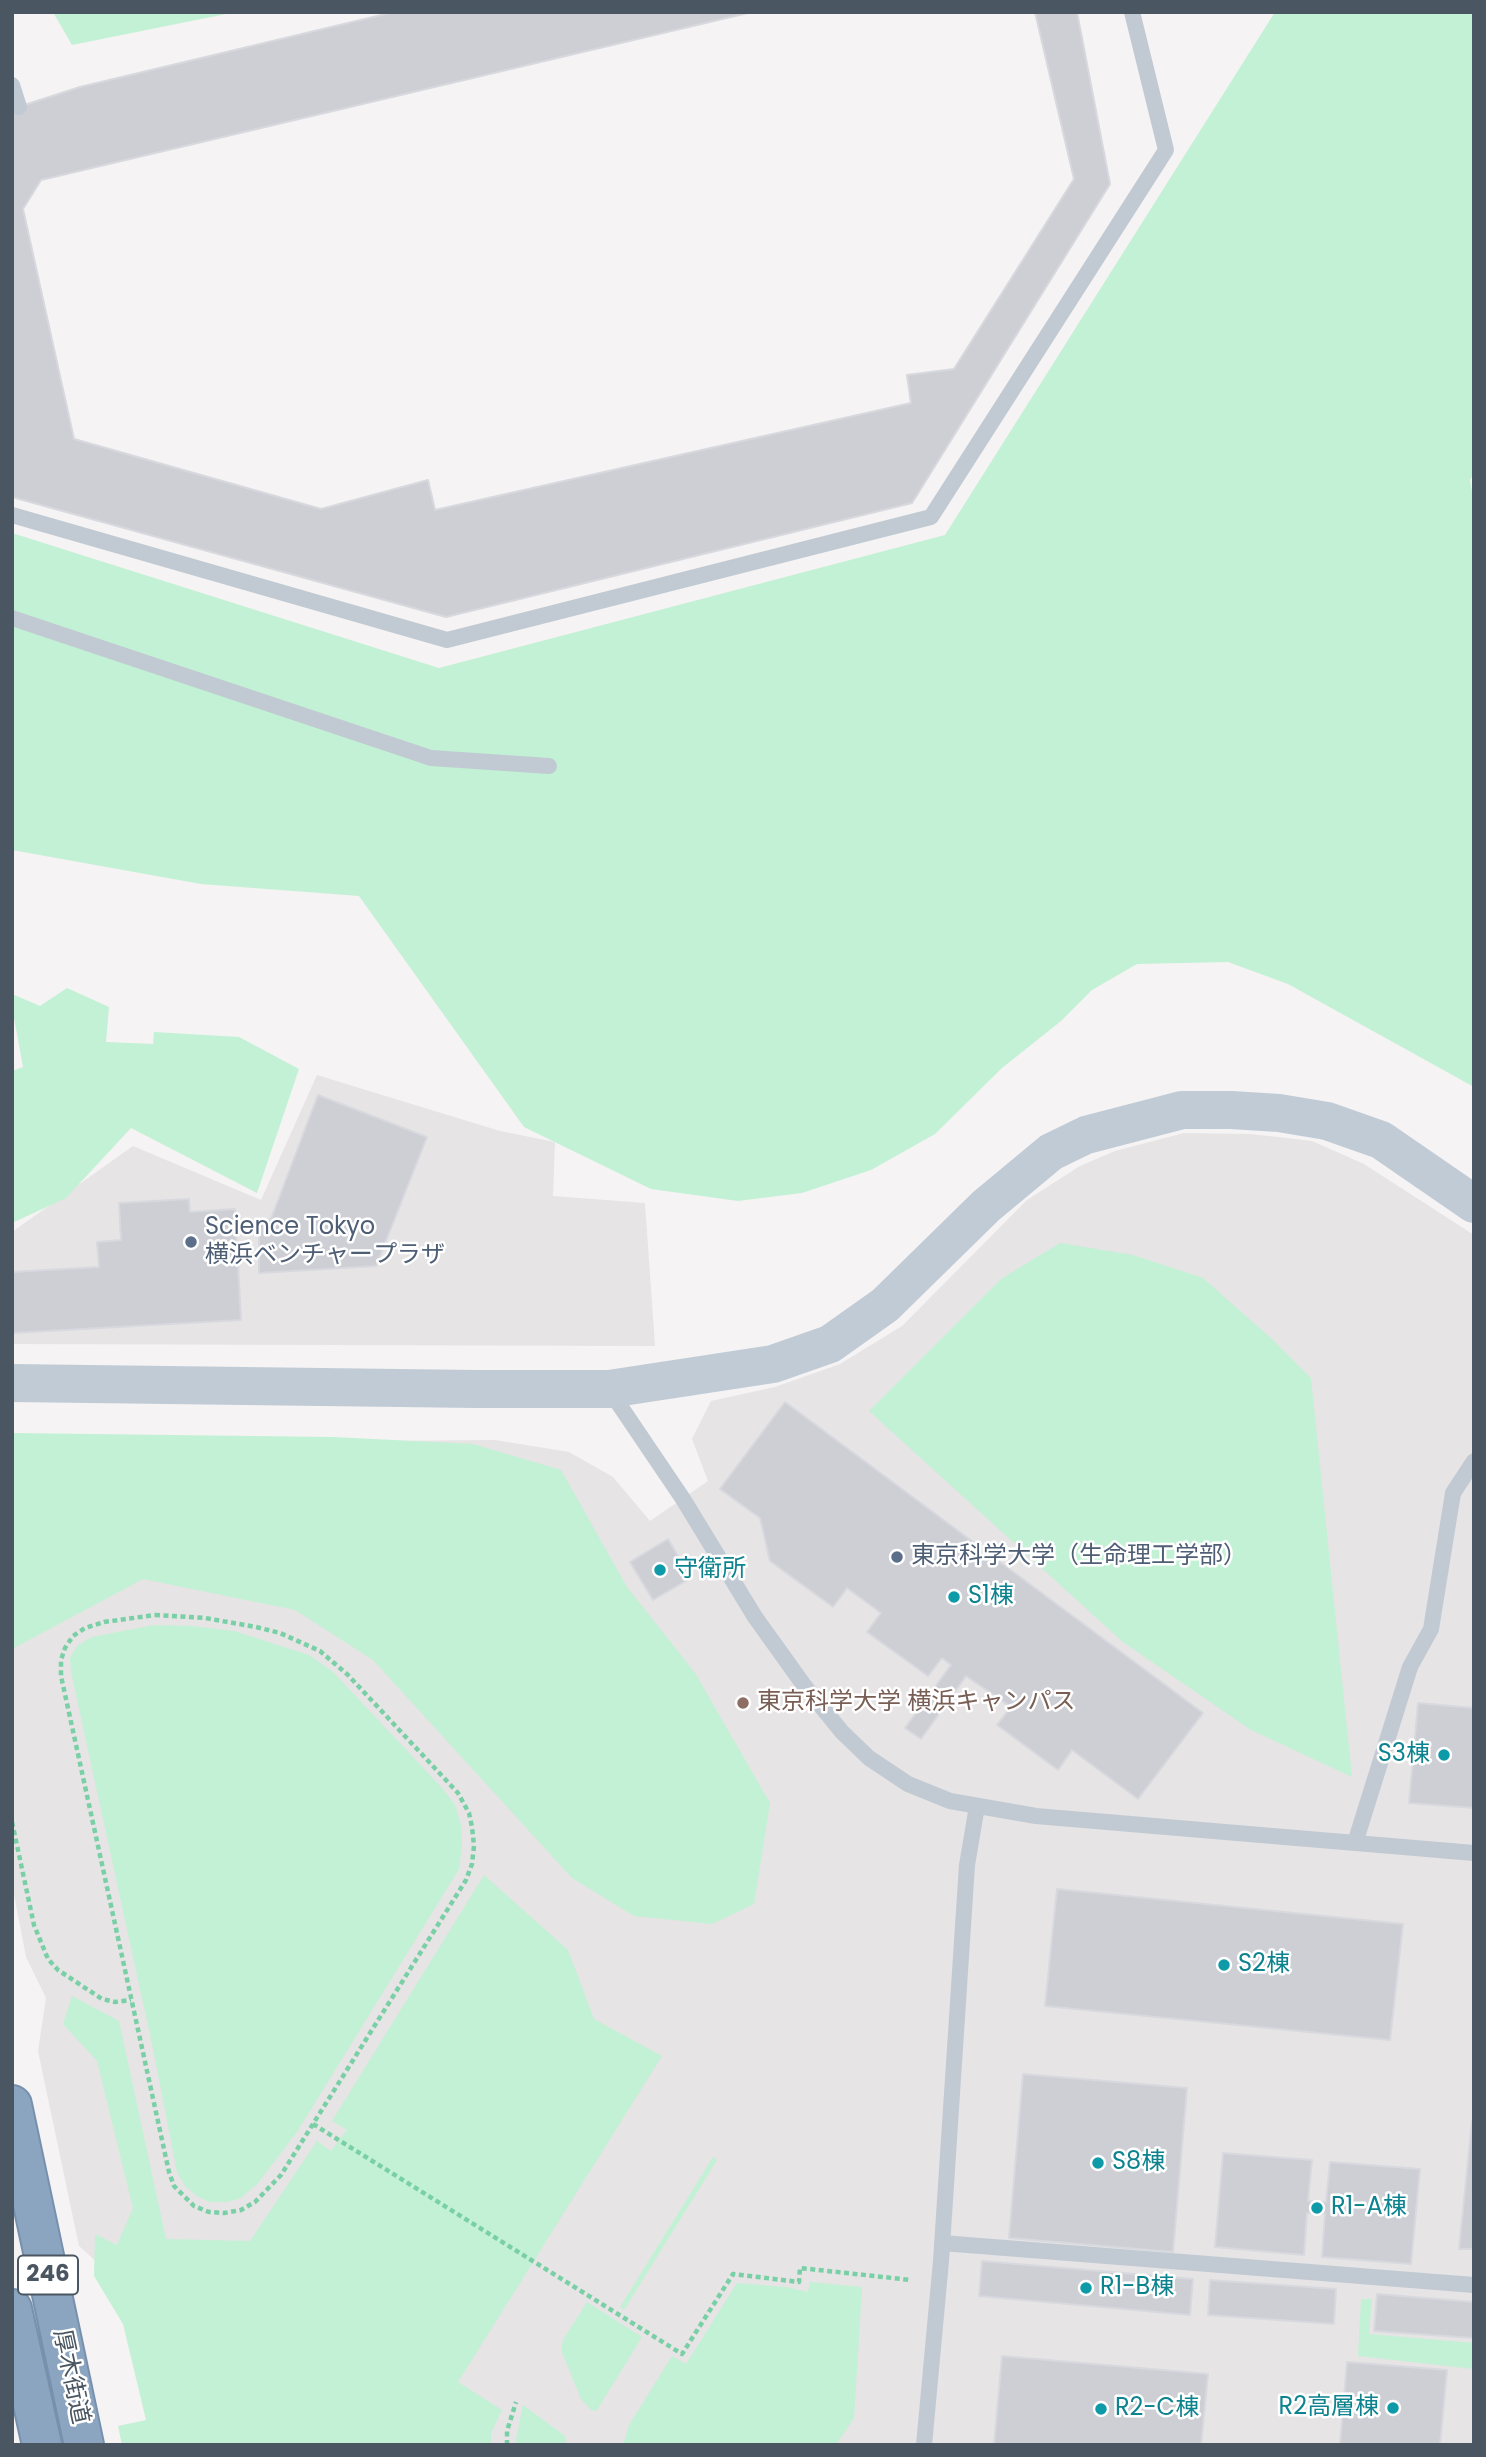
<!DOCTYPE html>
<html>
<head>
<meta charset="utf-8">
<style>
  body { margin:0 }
  #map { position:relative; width:1486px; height:2457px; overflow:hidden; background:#f5f3f3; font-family:Poppins,sans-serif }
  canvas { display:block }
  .frame { position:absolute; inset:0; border:14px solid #4a5661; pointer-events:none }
</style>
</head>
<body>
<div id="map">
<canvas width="1486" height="2457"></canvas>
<div class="frame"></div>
</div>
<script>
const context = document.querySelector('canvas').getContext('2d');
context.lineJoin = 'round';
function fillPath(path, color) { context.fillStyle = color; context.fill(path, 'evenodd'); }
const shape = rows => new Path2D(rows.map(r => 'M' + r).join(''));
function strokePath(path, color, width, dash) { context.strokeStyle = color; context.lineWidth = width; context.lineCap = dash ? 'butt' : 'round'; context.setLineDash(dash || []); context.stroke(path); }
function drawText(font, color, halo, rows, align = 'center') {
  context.font = font + ' Poppins,"Noto Sans JP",sans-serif'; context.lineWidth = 5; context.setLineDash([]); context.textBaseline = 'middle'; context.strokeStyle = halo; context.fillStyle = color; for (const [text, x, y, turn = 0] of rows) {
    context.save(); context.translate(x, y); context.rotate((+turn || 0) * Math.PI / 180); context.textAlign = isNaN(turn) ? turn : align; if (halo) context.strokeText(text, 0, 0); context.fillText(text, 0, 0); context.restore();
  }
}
const education = shape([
  [317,1075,500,1131,555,1142,553,1196,645,1203,655,1346,12,1344,12,1232,133,1146,261,1200],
  [1184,1133,1251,1134,1312,1141,1364,1164,1474,1235,1474,2445,401,2445,132,2294,79,2246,38,2051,46,1998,26,1957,12,1884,12,1444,495,1440,569,1452,613,1477,650,1521,708,1481,692,1439,711,1401,775,1387,840,1364,902,1326,1027,1200,1080,1166,1115,1151]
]);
const green = shape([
  [53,12,236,12,72,45],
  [1275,12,1474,12,1474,473,1470,480,1474,504,1474,1087,1288,984,1228,962,1137,964,1092,990,1061,1021,1002,1068,935,1134,871,1170,802,1193,738,1201,651,1189,524,1127,359,896,201,884,12,850,12,533,439,668,945,535],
  [67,988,109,1007,106,1042,153,1044,154,1032,239,1037,299,1069,257,1193,131,1128,66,1198,12,1223,12,1071,23,1067,12,1007,12,994,40,1006],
  [1060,1243,1133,1255,1203,1278,1273,1340,1311,1378,1352,1777,1251,1730,1123,1642,869,1411,1001,1279],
  [12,1433,333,1437,473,1444,561,1470,627,1587,695,1673,770,1803,754,1904,712,1924,634,1916,572,1878,373,1660,295,1610,143,1579,12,1649],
  [154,1625,192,1626,234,1631,309,1655,333,1672,442,1788,455,1805,461,1825,462,1846,459,1869,297,2132,258,2183,241,2198,227,2202,209,2202,197,2196,185,2186,177,2172,152,2044,71,1672,70,1658,77,1646,92,1637],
  [484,1875,568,1950,594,2019,662,2056,458,2382,502,2410,491,2433,491,2445,122,2445,118,2426,146,2420,123,2324,94,2276,95,2234,117,2245,133,2208,97,2061,63,2024,72,1996,119,2021,166,2239,250,2241,317,2141,331,2151,347,2130,332,2121],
  [713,2157,717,2160,624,2310,620,2307],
  [810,2282,862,2287,854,2418,836,2445,623,2445,629,2425,672,2356,686,2364,737,2283,786,2287,808,2292],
  [1361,2299,1372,2299,1369,2334,1474,2343,1474,2369,1358,2356],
  [587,2302,642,2337,597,2410,592,2411,581,2399,561,2350,563,2340],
  [523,2405,565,2436,567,2445,515,2445]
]);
const building = shape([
  [394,12,1077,12,1110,184,912,503,446,617,12,497,12,109,80,87,394,12],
  [752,12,1035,12,1074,179,954,369,907,375,911,403,435,510,428,480,321,509,74,439,23,209,41,180,752,12],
  [318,1095,427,1137,376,1266,259,1273,259,1223,271,1219,318,1095],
  [189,1199,190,1212,235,1209,241,1320,12,1333,12,1272,99,1267,97,1242,121,1240,119,1203,189,1199],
  [785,1402,1203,1713,1138,1799,1072,1750,1058,1770,997,1725,1011,1707,966,1676,921,1739,905,1728,951,1665,942,1658,928,1676,867,1632,881,1613,847,1588,833,1607,770,1561,760,1518,720,1489,785,1402],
  [668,1539,691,1578,653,1600,630,1562,668,1539],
  [1418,1703,1474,1708,1474,1808,1409,1803,1418,1703],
  [1057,1889,1403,1924,1390,2040,1045,2006,1057,1889],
  [1023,2074,1187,2088,1173,2252,1009,2238,1023,2074],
  [1472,2121,1474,2121,1474,2249,1459,2249,1472,2121],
  [1223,2153,1312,2160,1308,2201,1326,2202,1330,2162,1420,2169,1411,2264,1322,2257,1325,2214,1307,2213,1304,2255,1215,2247,1223,2153],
  [982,2261,1193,2279,1190,2315,979,2296,982,2261],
  [1210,2280,1336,2289,1334,2324,1208,2315,1210,2280],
  [1377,2294,1474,2302,1474,2338,1374,2331,1377,2294],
  [1002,2356,1208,2374,1201,2445,994,2445,1002,2356],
  [1347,2362,1447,2370,1440,2445,1340,2445,1347,2362]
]);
const path = shape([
  [155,1615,205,1618,256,1627,280,1633,320,1651,348,1675,458,1793,469,1813,472,1827,474,1846,472,1864,466,1880,281,2175,255,2202,241,2210,224,2213,209,2212,194,2206,174,2186,169,2172,61,1676,61,1660,65,1648,73,1636,85,1628,104,1622,155,1615],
  [12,1822,34,1925,48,1959,58,1970,102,1999,115,2002,131,2000],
  [313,2124,682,2354,733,2274,799,2282,800,2268,911,2280],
  [507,2445,507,2431,516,2402]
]);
const lane = shape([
  [12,85,19,107],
  [12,515,447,640,931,517,1166,150,1132,12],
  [12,618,431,758,549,766],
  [610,1391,683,1499,755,1617,803,1684,842,1732,869,1758,908,1784,950,1801,1036,1816,1474,1853],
  [1355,1843,1410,1667,1431,1629,1453,1493,1474,1461],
  [942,2243,1474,2285],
  [924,2445,941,2261,967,1865,977,1806]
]);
const secondary = shape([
  [12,1383,476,1389,609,1389,773,1364,830,1344,885,1305,986,1206,1051,1152,1086,1135,1182,1110,1231,1110,1279,1113,1327,1121,1381,1140,1474,1204]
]);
const highway = shape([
  [12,2105,84,2445],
  [12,2309,42,2445]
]);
const markers = [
  [191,1242,7,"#5c6f8a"],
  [897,1557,7,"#5c6f8a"],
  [660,1570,7,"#0f9aa8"],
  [954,1597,7,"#0f9aa8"],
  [743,1703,7,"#8d6e63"],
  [1444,1755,7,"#0f9aa8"],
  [1224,1965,7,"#0f9aa8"],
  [1098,2163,7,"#0f9aa8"],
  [1317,2208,7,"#0f9aa8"],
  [1086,2288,7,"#0f9aa8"],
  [1393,2408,7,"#0f9aa8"],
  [1101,2409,7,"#0f9aa8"]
];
const shields = [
  [48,2275,60]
];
const shieldNames = [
  ["246",48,2275]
];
const serviceNames = [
  ["Science Tokyo",205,1228],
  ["横浜ベンチャープラザ",205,1256],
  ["東京科学大学（生命理工学部）",911,1557]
];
const cultureNames = [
  ["守衛所",674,1570],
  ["S1棟",968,1597],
  ["S3棟",1430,1755,"right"],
  ["S2棟",1238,1965],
  ["S8棟",1112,2163],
  ["R1-A棟",1331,2208],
  ["R1-B棟",1100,2288],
  ["R2高層棟",1379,2408,"right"],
  ["R2-C棟",1115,2409]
];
const educationNames = [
  ["東京科学大学 横浜キャンパス",757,1703]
];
const streetNames = [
  ["厚木街道",70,2377,78]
];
fillPath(education, '#e6e4e5');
fillPath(green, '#c3f1d5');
fillPath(building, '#cdcfd5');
strokePath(building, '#d7d9de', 2);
strokePath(highway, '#7690ad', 42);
strokePath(path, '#7ad0a6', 4.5, [5, 3.5]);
strokePath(lane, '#c1cad2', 16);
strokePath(secondary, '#c1cbd6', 38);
strokePath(highway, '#8ba5c1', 38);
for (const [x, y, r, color] of markers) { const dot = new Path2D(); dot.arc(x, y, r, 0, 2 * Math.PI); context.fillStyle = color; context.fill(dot); strokePath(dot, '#fff', 2.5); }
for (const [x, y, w] of shields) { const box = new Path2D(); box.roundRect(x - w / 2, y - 19.5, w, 39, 5); context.fillStyle = '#fff'; context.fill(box); strokePath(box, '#4a5661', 2); }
drawText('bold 23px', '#4a5661', null, shieldNames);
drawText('24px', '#4e5e75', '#fff', serviceNames, 'left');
drawText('24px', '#0d838f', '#fff', cultureNames, 'left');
drawText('24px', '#785e54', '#fff', educationNames, 'left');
drawText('24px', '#4a5661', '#fff', streetNames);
</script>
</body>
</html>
